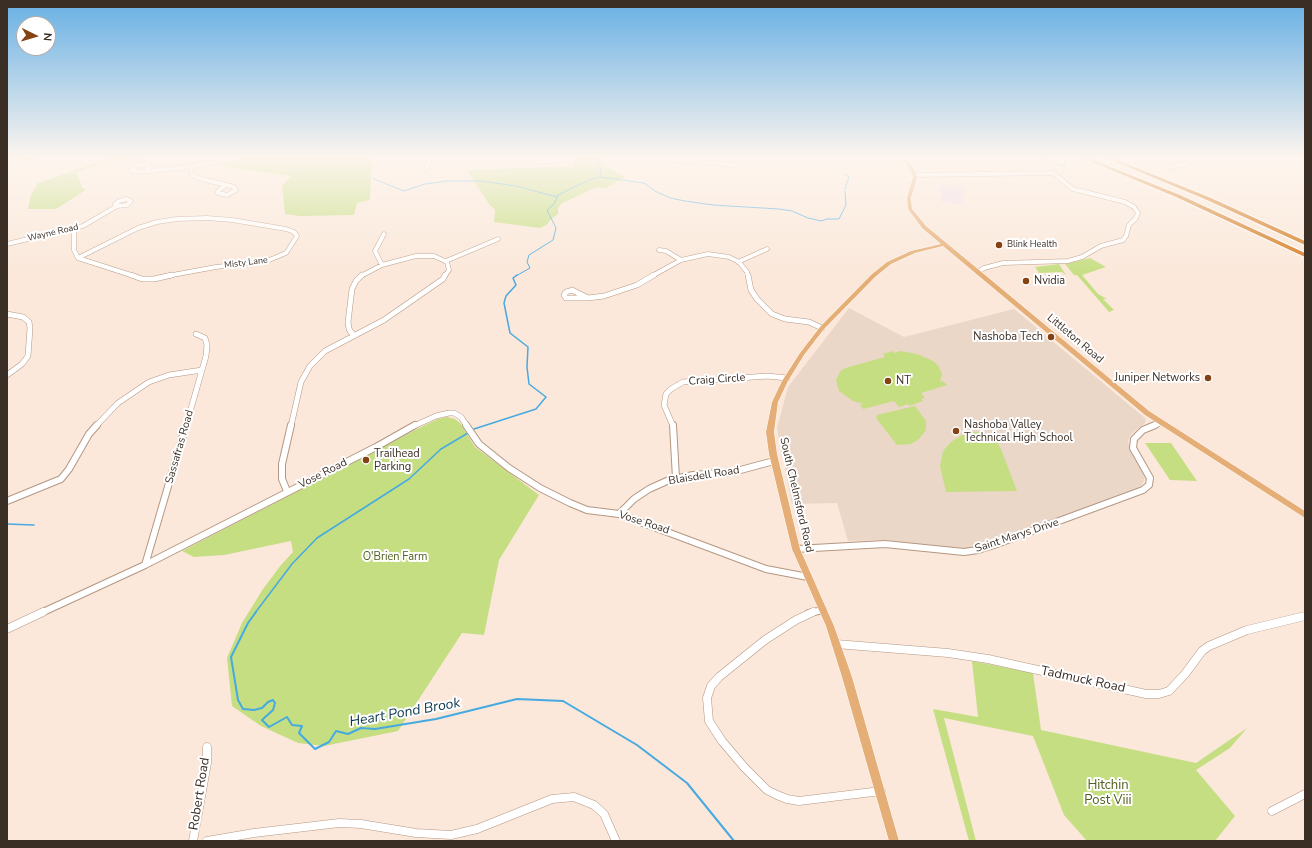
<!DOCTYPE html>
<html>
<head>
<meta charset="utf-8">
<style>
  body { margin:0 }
  #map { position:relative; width:1312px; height:848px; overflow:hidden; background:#fbe8da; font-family:"Nunito Sans",sans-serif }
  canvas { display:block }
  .frame { position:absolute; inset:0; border:8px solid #3a2e25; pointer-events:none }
  .north { position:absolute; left:16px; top:16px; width:40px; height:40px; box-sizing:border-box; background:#fff; border:1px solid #b0aba8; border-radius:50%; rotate:95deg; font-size:11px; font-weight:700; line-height:16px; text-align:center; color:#3a2e25 }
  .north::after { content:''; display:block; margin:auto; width:14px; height:18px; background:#854212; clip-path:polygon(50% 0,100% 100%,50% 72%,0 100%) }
</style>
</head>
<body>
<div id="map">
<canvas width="1312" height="848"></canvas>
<div class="frame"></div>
<div class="north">N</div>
</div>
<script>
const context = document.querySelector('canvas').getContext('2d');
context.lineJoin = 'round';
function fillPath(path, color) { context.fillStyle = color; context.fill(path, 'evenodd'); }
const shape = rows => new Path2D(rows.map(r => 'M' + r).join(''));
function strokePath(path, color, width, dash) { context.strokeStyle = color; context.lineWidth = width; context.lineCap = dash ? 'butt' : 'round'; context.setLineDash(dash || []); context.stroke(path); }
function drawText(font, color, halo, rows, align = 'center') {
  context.font = font + ' "Nunito Sans",sans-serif'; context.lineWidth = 4; context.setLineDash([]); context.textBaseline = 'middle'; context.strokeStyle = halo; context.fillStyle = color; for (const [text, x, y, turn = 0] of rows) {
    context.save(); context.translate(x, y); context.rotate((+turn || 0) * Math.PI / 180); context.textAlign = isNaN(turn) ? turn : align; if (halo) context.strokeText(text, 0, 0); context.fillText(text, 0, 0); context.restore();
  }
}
const education = shape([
  [849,308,904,337,1014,309,1146,419,1145,423,1131,434,1128,441,1131,452,1142,469,1145,478,1142,485,1137,489,979,546,962,549,886,540,848,541,837,503,792,504,777,428,788,387]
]);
const medical = shape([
  [946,184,947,186,963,185,961,186,963,189,967,191,964,191,963,204,966,205,938,201,941,200,942,191,939,191,940,185]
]);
const green = shape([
  [149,157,144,163,141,159,109,161,76,172,82,187,86,190,56,209,28,209,31,195,38,183,110,158],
  [242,157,372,157,370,200,357,203,354,215,300,216,285,214,282,186,291,176,225,167,223,162],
  [576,157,602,157,600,164,625,177,606,188,595,188,562,203,558,208,558,214,549,221,548,224,540,228,494,222,495,210,489,204,467,170,573,166],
  [1090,258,1106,267,1082,275,1098,294,1107,299,1103,299,1114,310,1109,312,1077,275,1074,275,1065,264],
  [1059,264,1066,275,1062,272,1039,273,1035,267],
  [893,351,894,353,900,351,917,354,931,360,938,365,942,374,940,382,943,381,947,385,921,393,925,398,921,399,923,401,909,406,908,404,899,407,894,401,863,409,860,405,864,404,853,401,839,391,836,380,841,370,849,367,885,357,883,354],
  [915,406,926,421,926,430,919,439,911,444,897,445,876,418,877,415],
  [447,417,455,419,460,423,475,447,539,495,499,560,484,635,462,633,398,731,324,746,298,743,261,726,232,706,227,658,242,623,263,589,281,565,293,552,291,541,224,555,194,557,182,551,419,428,438,419],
  [967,432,977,432,993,435,1001,449,1017,491,946,492,940,466,943,451,951,442],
  [1145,443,1171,443,1197,481,1170,480],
  [972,661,1033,673,1041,730,1196,763,1247,728,1230,748,1196,770,1235,816,1215,841,1087,841,1064,815,1033,736,944,718,976,841,969,841,933,709,978,717]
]);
const streamFar2 = shape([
  [596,157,601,171,600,177],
  [1036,157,1065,167,1064,164,1070,157],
  [374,179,404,191,425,184,447,181,481,181,516,186,557,197],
  [845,189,849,177,846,175],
  [516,276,530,268,527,262,529,255,553,240,556,228,547,210,554,204,558,195,589,180,600,177,644,183,655,191,670,198,685,201,713,205,779,209,792,211,808,218,821,221,827,219,839,219,846,205,845,191]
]);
const streamFar1 = shape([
  [474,429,536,409,546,397,529,384,527,367,528,347,510,333,504,303,506,296,516,285,513,278,517,275],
  [7,524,34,525],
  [255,613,292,564,317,538,409,479,441,449,468,433]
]);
const stream = shape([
  [256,612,248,623,231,657,238,700,243,709,254,710,262,708,268,702,273,700,275,703,273,710,262,720,269,727,287,717,292,725,302,726,299,733,315,749,329,742,336,731,348,734,361,728,375,729,436,719,517,699,563,701,637,745,687,783,734,841]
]);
const minorFar3 = shape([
  [638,157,735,165],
  [190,167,192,174,198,178,226,185],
  [1165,168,1185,164,1196,157],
  [426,170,429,163,429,157],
  [147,171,149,167,146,164,137,165,131,170,138,172,190,167,239,157],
  [914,175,1053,173,1073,189,1125,202,1134,207,1138,213,1136,218,1129,225,1126,236,1123,240,1101,246,1082,257,1068,261,1003,263,984,268,978,272],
  [226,185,234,187,236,190,227,195,218,193,218,191,226,185],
  [127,199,131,201,127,205,117,206,115,204,119,201,127,199],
  [74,229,74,250,78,258],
  [7,244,83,226,117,206],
  [659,250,666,251,681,260],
  [78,258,134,276],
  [78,258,138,228,157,222,177,219,207,218,232,220,286,229,294,232,297,236,286,253,267,261,216,267,167,276],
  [446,261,498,239],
  [738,262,767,249],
  [382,265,375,251,384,234],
  [361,276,382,265,416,256,434,256,447,262,449,270,445,276],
  [652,276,681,260,708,254,729,257,739,262,747,272,748,276]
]);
const minorFar2 = shape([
  [131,275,142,279,154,279,172,275],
  [748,275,751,290,757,299,772,314,785,319,809,322,822,328],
  [572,290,588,298,566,298,564,295,566,292,572,290],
  [588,298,604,296,637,285,654,275],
  [7,314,23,317,29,322,30,328,28,356,22,364,7,375],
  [353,335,349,329,348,322,352,289,356,281,362,275],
  [96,426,118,403,149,382,169,375,202,370],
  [186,426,206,356,207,345,205,338,196,334],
  [291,426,301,382,310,366,325,351,384,320,443,279,445,275],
  [414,426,436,416,449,413,454,413,461,417,467,426],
  [673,426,664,405,666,394,671,389,683,382,767,376,787,378],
  [1153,426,1160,423]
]);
const minorFar1 = shape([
  [466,425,479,444,509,468,540,488,570,503,587,510,619,514,766,569,808,577],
  [673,425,676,478],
  [287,491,282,479,282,464,291,425],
  [7,501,61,479,69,469,89,434,97,425],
  [619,514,634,499,649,489,669,480,693,475,733,472,774,461],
  [796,549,885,544,964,552,978,550,994,545,1143,490,1149,485,1150,478,1133,448,1134,439,1143,430,1155,425],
  [145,565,186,425],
  [41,613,145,565,376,447,415,425],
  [809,613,823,610]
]);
const minor = shape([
  [813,612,796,620,765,640,719,677,711,686,707,698,709,721,722,741,744,767,767,790,777,795,787,799,799,801,881,791],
  [7,629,43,612],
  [836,644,948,653,988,659,1146,694,1159,694,1169,691,1185,674,1202,651,1209,646,1247,630,1305,616],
  [1272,811,1305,794],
  [193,841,207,763,207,747],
  [207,841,254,833,339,823,361,824,416,833,451,835,477,829,552,799,574,797,594,805,604,814,616,841]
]);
const major = shape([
  [35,157,49,157,47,158,7,162,7,160,35,157],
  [900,157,904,157,912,165,917,177,911,198,912,209,926,226,1149,411,1305,511,1305,518,1145,415,943,246,915,253,891,264,875,277,824,329,804,355,788,381,778,402,774,432,777,454,800,549,834,626,852,677,899,841,889,841,842,677,826,626,792,549,769,454,766,432,772,402,782,381,800,353,820,327,871,275,887,262,911,251,941,244,922,228,908,209,907,198,913,177,908,166,900,157]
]);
const highway = shape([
  [1080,157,1086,157,1180,195,1305,253,1305,257,1176,197,1080,157],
  [1104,157,1110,157,1211,198,1305,241,1305,245,1207,200,1104,157]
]);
const markers = [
  [999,245,4,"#854212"],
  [1026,281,4,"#854212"],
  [1051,337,4,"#854212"],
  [1208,378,4,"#854212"],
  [888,381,4,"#854212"],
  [956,431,4,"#854212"],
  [366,460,4,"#854212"]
];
const farStreetnames = [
  ["Wayne Road",53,233,-13],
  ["Misty Lane",246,263,-7]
];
const farPoinames = [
  ["Blink Health",1007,245]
];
const poiNames = [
  ["Nvidia",1034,281],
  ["Nashoba Tech",1043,337,"right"],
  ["Juniper Networks",1200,378,"right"],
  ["NT",896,381],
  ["Nashoba Valley",964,425],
  ["Technical High School",964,438],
  ["Trailhead",374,454],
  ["Parking",374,467]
];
const streetNames = [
  ["Littleton Road",1075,339,40],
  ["Craig Circle",717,380,-4],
  ["Sassafras Road",180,447,-74],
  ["Vose Road",323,474,-27],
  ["Blaisdell Road",704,476,-9],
  ["South Chelmsford Road",796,495,77],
  ["Vose Road",644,523,18],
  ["Saint Marys Drive",1017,536,-18]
];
const parkNames = [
  ["O'Brien Farm",395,557]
];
const nearStreetnames = [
  ["Tadmuck Road",1083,680,12],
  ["Robert Road",200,794,-81]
];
const nearParknames = [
  ["Hitchin",1108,786],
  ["Post Viii",1108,801]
];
const nearWaternames = [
  ["Heart Pond Brook",405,713,-10]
];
fillPath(education, '#ebd7c8');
fillPath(medical, '#f1dbe8');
fillPath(green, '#c5de82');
strokePath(streamFar2, '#46aae1', 1);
strokePath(streamFar1, '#46aae1', 1.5);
strokePath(stream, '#46aae1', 2);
strokePath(minorFar3, '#b49782', 5);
strokePath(minorFar2, '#b49782', 6);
strokePath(minorFar1, '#b49782', 8);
strokePath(minor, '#b49782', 9);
strokePath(major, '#fff', 1);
strokePath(highway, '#fff', 2);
strokePath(minorFar3, '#fff', 4);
strokePath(minorFar2, '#fff', 5);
strokePath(minorFar1, '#fff', 6);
strokePath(minor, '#fff', 8);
fillPath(major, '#e5ae76');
fillPath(highway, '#d3781b');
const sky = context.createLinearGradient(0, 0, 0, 276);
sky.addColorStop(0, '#67b0e5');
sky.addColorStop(0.57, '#fdf5ee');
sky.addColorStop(1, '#fdf5ee00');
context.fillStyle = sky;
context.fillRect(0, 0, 1312, 276);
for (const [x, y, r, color] of markers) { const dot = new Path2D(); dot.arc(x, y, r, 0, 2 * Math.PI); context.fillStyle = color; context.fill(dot); strokePath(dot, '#fff', 1.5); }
drawText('9px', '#3a2e25', '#fff', farStreetnames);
drawText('9px', '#3a2e25', '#fff', farPoinames, 'left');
drawText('11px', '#3a2e25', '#fff', poiNames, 'left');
drawText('11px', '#3a2e25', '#fff', streetNames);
drawText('11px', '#505f1e', '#fff', parkNames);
drawText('13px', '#3a2e25', '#fff', nearStreetnames);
drawText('13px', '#505f1e', '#fff', nearParknames);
drawText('italic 14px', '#0b374d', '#fff', nearWaternames);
</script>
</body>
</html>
